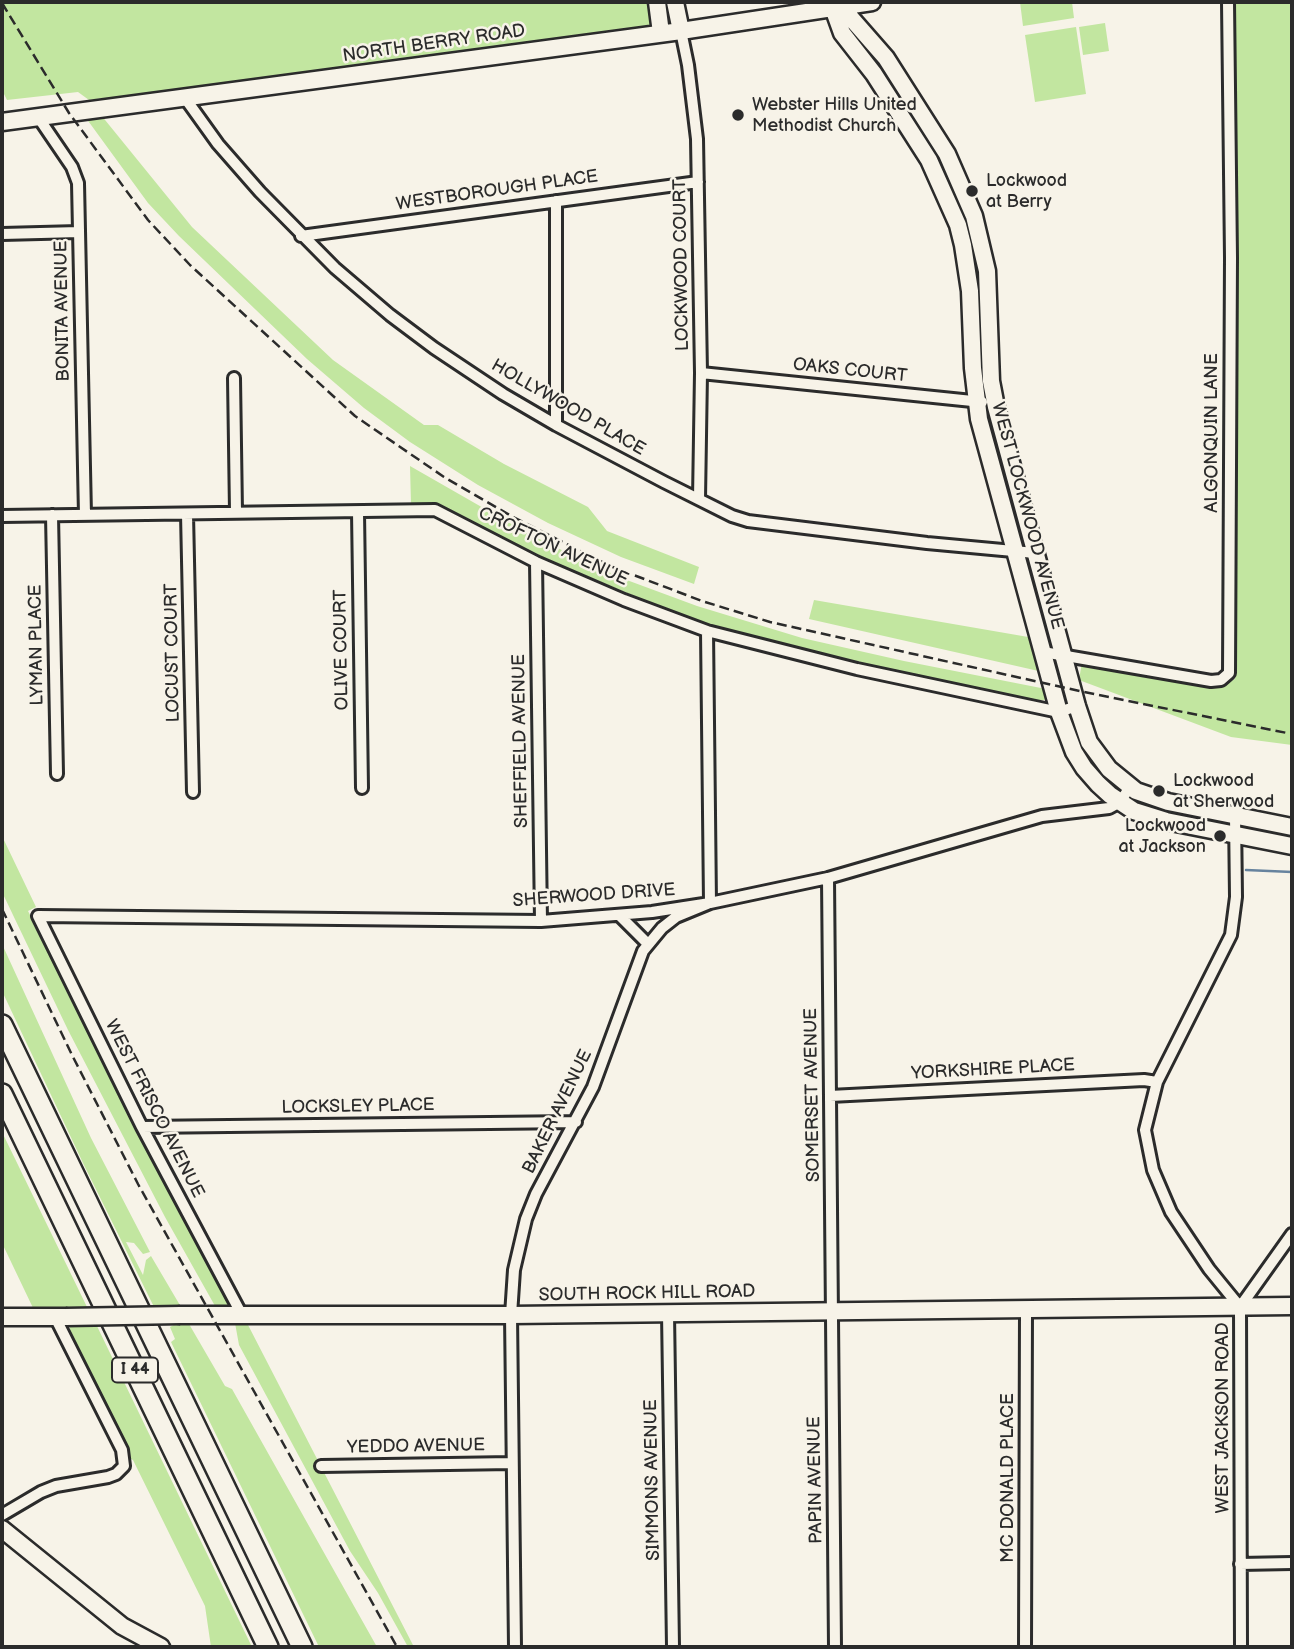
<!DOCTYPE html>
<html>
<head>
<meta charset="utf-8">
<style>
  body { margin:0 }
  #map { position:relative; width:1294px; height:1649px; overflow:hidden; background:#f7f3e8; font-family:"Balsamiq Sans",sans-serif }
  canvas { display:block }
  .frame { position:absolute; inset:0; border:4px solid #2b2b2b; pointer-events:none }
</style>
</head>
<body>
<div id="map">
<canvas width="1294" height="1649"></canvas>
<div class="frame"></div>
</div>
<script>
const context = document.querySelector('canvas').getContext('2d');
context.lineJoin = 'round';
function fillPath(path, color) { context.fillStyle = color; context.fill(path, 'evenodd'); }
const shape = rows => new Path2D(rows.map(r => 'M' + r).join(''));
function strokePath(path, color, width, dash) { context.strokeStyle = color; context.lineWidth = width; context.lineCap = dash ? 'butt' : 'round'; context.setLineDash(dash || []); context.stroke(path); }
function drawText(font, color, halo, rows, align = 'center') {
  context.font = font + ' "Balsamiq Sans",sans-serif'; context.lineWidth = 5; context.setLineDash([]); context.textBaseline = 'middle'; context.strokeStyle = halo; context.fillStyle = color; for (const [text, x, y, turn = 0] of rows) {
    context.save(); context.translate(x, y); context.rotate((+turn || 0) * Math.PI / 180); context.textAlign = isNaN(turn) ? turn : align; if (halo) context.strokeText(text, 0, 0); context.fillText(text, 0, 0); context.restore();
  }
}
const green = shape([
  [2,2,652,2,654,24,649,27,105,101,103,98,89,100,78,92,7,100,2,90],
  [1020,2,1072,2,1074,18,1023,26],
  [1231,2,1292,2,1292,745,1231,737,1079,680,1082,662,1214,686,1225,684,1235,679],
  [1105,23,1109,51,1083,55,1079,27],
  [1076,27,1086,94,1035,102,1025,35],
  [101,115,192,227,333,360,424,425,438,425,504,464,588,507,607,531,699,567,694,584,621,557,548,523,478,485,410,442,364,408,307,359,179,236,148,203,86,118],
  [986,408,990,408,1026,542,1023,544,1019,543,984,410],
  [410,466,527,533,578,558,624,579,697,606,802,638,904,661,1046,689,1048,699,1038,701,814,654,696,622,530,552,449,509,432,504,411,504],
  [814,600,1034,638,1043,672,809,619],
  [2,836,36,907,28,911,165,1182,230,1299,228,1309,220,1310,215,1306,165,1217,68,1030,2,892],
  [2,944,91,1138,150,1252,143,1254,134,1243,126,1242,143,1275,146,1260,151,1256,181,1307,154,1307,83,1163,2,991],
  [2,1132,87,1307,34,1310,2,1243],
  [178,1323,189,1324,225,1386,232,1389,377,1647,319,1647,171,1342,175,1339,170,1327],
  [235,1323,247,1323,414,1647,408,1647,378,1593,350,1551,239,1345],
  [73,1324,96,1324,252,1647,211,1647,205,1606,133,1460,129,1458,120,1434,70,1332,70,1326]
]);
const stream = shape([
  [1246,870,1292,872]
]);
const street = shape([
  [681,31,688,65,697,139,701,373,699,499],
  [185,98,218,144,260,192,335,268,390,315,434,348,503,394,556,425,664,482,732,516,748,521,927,543,1035,553],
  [38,117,72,167,78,183,85,515],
  [556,201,556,425],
  [2,234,79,232],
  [301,236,698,182],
  [701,373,982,402],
  [234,378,236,512],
  [358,512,362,788],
  [187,514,193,792],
  [52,515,57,774],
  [2,516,435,510,536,562,624,600,707,631,857,669,1059,712,1077,706],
  [536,562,541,921],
  [1043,652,1211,681,1221,680,1229,673,1231,258,1228,2],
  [1235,816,1236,897,1231,935,1157,1082,1145,1130,1153,1170,1171,1212,1209,1269,1240,1307,1241,1647],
  [828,878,835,1647],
  [619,915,647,943],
  [830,1096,1144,1080,1157,1082],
  [142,1127,576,1122],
  [1240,1307,1292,1234],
  [668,1313,673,1647],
  [243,1317,142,1127,38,916,541,921,652,912,710,903,828,878,1042,816,1109,808,1120,802,1130,787],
  [321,1466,512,1463],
  [2,1515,41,1492,56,1486,108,1477,116,1474,124,1466,122,1450,55,1317],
  [1240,1564,1292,1563],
  [515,1647,511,1315,514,1270,526,1219,536,1194,593,1087,643,951,662,928,676,917,710,903,707,631],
  [1025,1647,1026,1310]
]);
const secondary = shape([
  [657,2,661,33],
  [675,2,681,31],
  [833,8,842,33,874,74,929,160,958,225,963,245,970,291,973,368,979,419,1059,712,1074,752,1084,768,1098,784,1110,795,1134,811,1166,821,1292,846],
  [833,8,851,18,886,58,947,154,974,216,987,271,991,381,996,407,1077,706,1089,742,1109,769,1136,791,1168,802,1292,827],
  [2,122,681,31,872,2],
  [180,1315,511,1315,1292,1306],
  [2,1317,66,1317],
  [2,1529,122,1626,161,1647]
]);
const highway = shape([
  [2,1025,302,1647],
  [2,1094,268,1647]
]);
const rail = shape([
  [2,3,69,113,148,220,190,265,355,416,444,477,513,517,610,566,702,601,770,622,1084,692,1292,734],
  [2,909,72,1055,138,1184,397,1647]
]);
const secondaryBridge = shape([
  [66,1317,180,1315]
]);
const markers = [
  [738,115,7,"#2b2b2b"],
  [972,191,7,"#2b2b2b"],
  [1159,791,7,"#2b2b2b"],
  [1220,836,7,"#2b2b2b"]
];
const shields = [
  [135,1370,46]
];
const shieldNames = [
  ["I 44",135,1370]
];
const streetNames = [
  ["NORTH BERRY ROAD",434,44,-8],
  ["WESTBOROUGH PLACE",497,191,-8],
  ["LOCKWOOD COURT",682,265,-91],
  ["BONITA AVENUE",63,311,-91],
  ["OAKS COURT",850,371,6],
  ["HOLLYWOOD PLACE",568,408,30],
  ["ALGONQUIN LANE",1212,433,-90],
  ["WEST LOCKWOOD AVENUE",1027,516,75],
  ["CROFTON AVENUE",553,547,25],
  ["LYMAN PLACE",37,645,-91],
  ["OLIVE COURT",342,650,-91],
  ["LOCUST COURT",173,653,-91],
  ["SHEFFIELD AVENUE",521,741,-91],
  ["SHERWOOD DRIVE",594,896,-4],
  ["YORKSHIRE PLACE",993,1070,-3],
  ["SOMERSET AVENUE",813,1095,-91],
  ["LOCKSLEY PLACE",358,1107,-1],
  ["WEST FRISCO AVENUE",154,1109,63],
  ["BAKER AVENUE",558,1112,-64],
  ["SOUTH ROCK HILL ROAD",647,1294,-1],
  ["WEST JACKSON ROAD",1223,1418,-90],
  ["YEDDO AVENUE",416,1447,-1],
  ["MC DONALD PLACE",1008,1478,-90],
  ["SIMMONS AVENUE",653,1480,-91],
  ["PAPIN AVENUE",816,1480,-91]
];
const poiNames = [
  ["Webster Hills United",752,105],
  ["Methodist Church",752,126],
  ["Lockwood",986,181],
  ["at Berry",986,202],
  ["Lockwood",1173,781],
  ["at Sherwood",1173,802],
  ["Lockwood",1206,826,"right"],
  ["at Jackson",1206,847,"right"]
];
fillPath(green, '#c2e6a0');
strokePath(stream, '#67839e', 2.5);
strokePath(street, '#2b2b2b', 16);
strokePath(secondary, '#2b2b2b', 21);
strokePath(highway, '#2b2b2b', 24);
strokePath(street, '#f7f3e8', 10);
strokePath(secondary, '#f7f3e8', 16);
strokePath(highway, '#f7f3e8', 19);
strokePath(rail, '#2b2b2b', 2.5, [10, 5]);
strokePath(secondaryBridge, '#2b2b2b', 21, []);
strokePath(secondaryBridge, '#f7f3e8', 16);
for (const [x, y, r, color] of markers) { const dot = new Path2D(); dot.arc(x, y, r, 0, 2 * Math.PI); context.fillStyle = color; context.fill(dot); strokePath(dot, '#f7f3e8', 2.5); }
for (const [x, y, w] of shields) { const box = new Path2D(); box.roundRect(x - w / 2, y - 12.5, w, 25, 5); context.fillStyle = '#f7f3e8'; context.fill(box); strokePath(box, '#2b2b2b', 2); }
drawText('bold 16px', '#2b2b2b', null, shieldNames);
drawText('18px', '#2b2b2b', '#f7f3e8', streetNames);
drawText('18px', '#2b2b2b', '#f7f3e8', poiNames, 'left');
</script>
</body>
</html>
